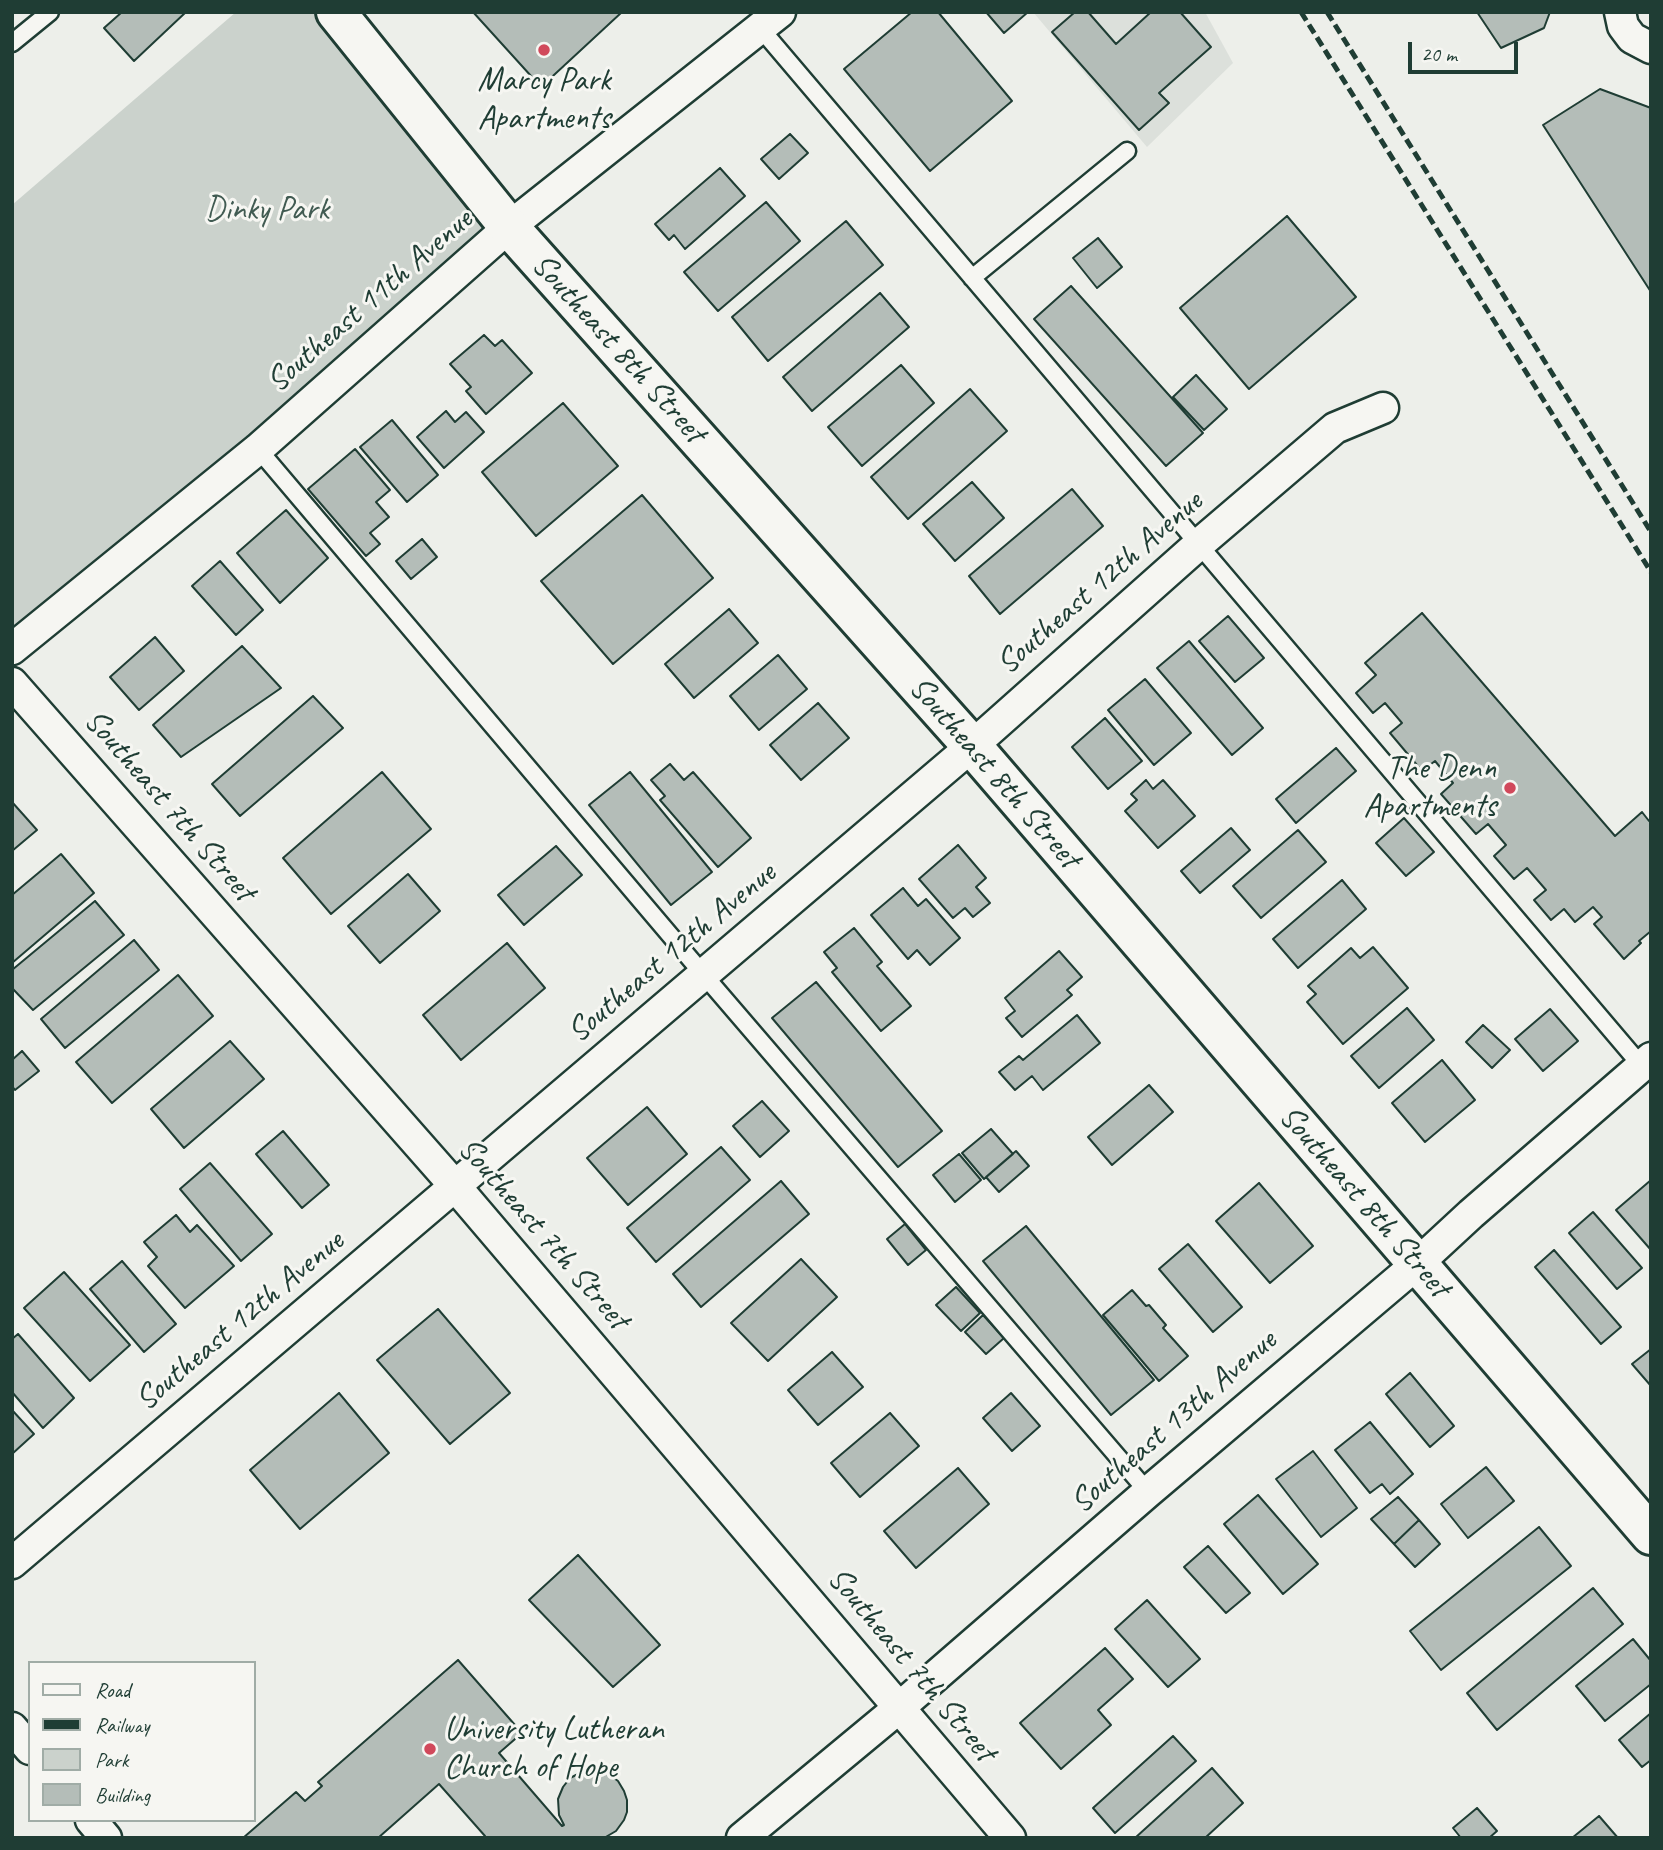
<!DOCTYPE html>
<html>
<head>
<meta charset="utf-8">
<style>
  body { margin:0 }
  #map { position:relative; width:1663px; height:1850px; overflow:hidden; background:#edefea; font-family:Caveat,sans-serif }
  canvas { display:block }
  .frame { position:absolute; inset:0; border:14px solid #1f3d34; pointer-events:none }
  .legend { position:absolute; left:28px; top:1661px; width:228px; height:161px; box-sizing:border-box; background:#f6f6f2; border:2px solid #a0aca6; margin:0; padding:9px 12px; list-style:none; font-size:21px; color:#1f3d34 }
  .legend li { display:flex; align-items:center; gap:14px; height:35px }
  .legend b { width:35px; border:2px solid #a0aca6 }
  .scale { position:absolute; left:1408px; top:42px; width:110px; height:32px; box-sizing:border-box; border:4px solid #1f3d34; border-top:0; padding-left:9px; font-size:21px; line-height:24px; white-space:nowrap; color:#1f3d34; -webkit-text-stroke:5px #f6f6f2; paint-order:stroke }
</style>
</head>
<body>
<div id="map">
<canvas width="1663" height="1850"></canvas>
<div class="frame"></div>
<ul class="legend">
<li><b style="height:9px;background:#f6f6f2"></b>Road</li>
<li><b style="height:9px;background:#1f3d34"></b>Railway</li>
<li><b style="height:19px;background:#cbd2cc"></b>Park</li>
<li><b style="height:19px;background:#b4bdb8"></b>Building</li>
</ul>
<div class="scale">20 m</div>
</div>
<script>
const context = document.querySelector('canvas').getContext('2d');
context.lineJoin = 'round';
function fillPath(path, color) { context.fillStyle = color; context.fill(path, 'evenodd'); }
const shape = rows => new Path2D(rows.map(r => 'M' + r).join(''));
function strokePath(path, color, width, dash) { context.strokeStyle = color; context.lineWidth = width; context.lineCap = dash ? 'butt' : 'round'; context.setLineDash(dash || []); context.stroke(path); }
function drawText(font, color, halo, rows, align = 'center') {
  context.font = font + ' Caveat,sans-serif'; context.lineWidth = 6; context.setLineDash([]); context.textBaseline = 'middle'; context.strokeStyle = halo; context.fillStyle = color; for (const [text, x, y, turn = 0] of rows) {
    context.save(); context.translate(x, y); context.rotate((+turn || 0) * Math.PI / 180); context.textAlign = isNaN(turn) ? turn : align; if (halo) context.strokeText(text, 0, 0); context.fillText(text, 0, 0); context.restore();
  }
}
const built = shape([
  [1033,12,1205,12,1233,63,1147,147]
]);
const green = shape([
  [236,12,334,12,509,227,12,649,12,205]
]);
const building = shape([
  [122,12,186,12,134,61,104,28,122,12],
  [473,12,622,12,541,87,473,12],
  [912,12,938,12,1012,101,930,171,844,69,912,12],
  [986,12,1028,12,1004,33,986,12],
  [1075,12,1088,12,1116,44,1151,12,1180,12,1211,47,1159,93,1169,103,1139,130,1052,32,1075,12],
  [1477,12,1550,12,1544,28,1501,48,1477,12],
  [1600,89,1651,108,1651,292,1543,125,1600,89],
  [790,134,808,153,779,179,761,159,790,134],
  [720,168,745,196,685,249,674,235,669,240,655,224,720,168],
  [766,202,800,241,718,311,684,272,766,202],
  [1287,216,1356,297,1249,389,1180,308,1287,216],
  [846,221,883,265,768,361,732,317,846,221],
  [1098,238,1122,267,1097,288,1073,258,1098,238],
  [1071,286,1203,433,1166,466,1034,319,1071,286],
  [880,293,909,327,812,411,783,377,880,293],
  [484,335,495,346,502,340,532,373,486,414,466,391,471,387,450,364,484,335],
  [901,365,934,403,862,466,828,427,901,365],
  [1196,375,1227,409,1204,430,1173,397,1196,375],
  [970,389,1007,431,908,519,871,477,970,389],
  [563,403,618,466,536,536,482,472,563,403],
  [446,411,455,422,466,412,484,432,444,468,417,437,446,411],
  [392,420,438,475,407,502,360,447,392,420],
  [355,449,390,490,376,502,389,517,370,533,380,544,366,556,308,489,355,449],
  [972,482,1004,518,955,561,923,524,972,482],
  [1072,489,1103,526,1000,614,969,576,1072,489],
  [642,495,713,578,613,664,541,581,642,495],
  [286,510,328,558,280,603,237,553,286,510],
  [422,539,437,557,411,579,396,561,422,539],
  [220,561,263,610,236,635,192,586,220,561],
  [729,609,758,643,694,698,665,664,729,609],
  [1422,613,1615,836,1642,812,1649,821,1651,819,1651,931,1639,941,1641,943,1624,959,1594,924,1602,917,1593,907,1575,922,1564,909,1551,920,1534,900,1546,890,1527,868,1514,879,1494,856,1506,845,1488,824,1476,834,1441,794,1453,783,1435,761,1422,771,1390,733,1402,723,1385,703,1373,713,1356,693,1376,675,1365,663,1422,613],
  [1228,616,1264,658,1235,682,1199,641,1228,616],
  [155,637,184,671,139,710,110,677,155,637],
  [1189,641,1263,728,1232,755,1157,668,1189,641],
  [242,646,281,688,181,757,153,725,242,646],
  [778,655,807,689,759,730,730,696,778,655],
  [1145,679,1191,733,1154,765,1108,710,1145,679],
  [313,696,343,728,240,816,212,784,313,696],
  [818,703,849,738,801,780,770,745,818,703],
  [1105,718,1142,761,1108,789,1072,747,1105,718],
  [1336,748,1356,771,1296,823,1276,799,1336,748],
  [670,764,684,780,693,772,751,838,718,867,660,800,665,796,651,780,670,764],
  [382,772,431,829,331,914,283,858,382,772],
  [630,772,712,872,671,905,589,805,630,772],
  [1146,780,1153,789,1163,780,1195,816,1158,848,1125,811,1137,800,1131,794,1146,780],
  [12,802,37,830,12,851,12,802],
  [1404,818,1434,852,1406,876,1376,843,1404,818],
  [1231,828,1250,850,1200,893,1181,871,1231,828],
  [1298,830,1326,862,1261,918,1233,886,1298,830],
  [958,845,986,878,976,887,990,903,973,917,965,908,953,918,919,879,958,845],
  [556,846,582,875,524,925,498,895,556,846],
  [61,854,94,893,12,963,12,895,61,854],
  [408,874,440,911,380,963,348,926,408,874],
  [1342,880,1366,909,1298,968,1273,939,1342,880],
  [903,888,918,906,926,899,960,938,930,965,917,950,908,959,871,915,903,888],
  [95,901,124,935,33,1010,12,988,12,970,95,901],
  [854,928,882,962,877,966,911,1006,881,1031,832,972,837,968,824,952,854,928],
  [134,940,159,970,65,1048,41,1019,134,940],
  [507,943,545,988,461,1060,423,1015,507,943],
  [1373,947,1408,988,1343,1044,1307,1002,1316,994,1308,986,1351,948,1360,958,1373,947],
  [1059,951,1082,977,1067,990,1072,995,1022,1037,1006,1018,1015,1011,1005,998,1059,951],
  [178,975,213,1016,112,1103,76,1062,178,975],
  [816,982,942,1131,898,1167,772,1018,816,982],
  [1407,1008,1434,1040,1379,1088,1351,1056,1407,1008],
  [1550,1009,1578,1041,1543,1071,1515,1039,1550,1009],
  [1077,1015,1100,1043,1043,1090,1032,1076,1015,1090,999,1072,1019,1056,1023,1060,1077,1015],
  [1483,1025,1510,1050,1492,1068,1466,1042,1483,1025],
  [230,1041,264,1079,184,1148,151,1109,230,1041],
  [22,1051,39,1071,15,1090,12,1086,12,1060,22,1051],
  [1442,1060,1475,1100,1425,1142,1392,1103,1442,1060],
  [1149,1085,1173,1112,1112,1165,1088,1137,1149,1085],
  [762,1101,789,1131,760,1157,733,1126,762,1101],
  [647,1107,687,1154,628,1205,587,1158,647,1107],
  [991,1129,1013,1154,984,1179,962,1153,991,1129],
  [283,1131,329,1185,302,1208,256,1154,283,1131],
  [721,1147,750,1180,656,1262,627,1228,721,1147],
  [1016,1151,1029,1166,999,1192,986,1177,1016,1151],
  [959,1154,981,1180,955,1202,933,1175,959,1154],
  [210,1163,272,1234,241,1261,180,1189,210,1163],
  [1651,1180,1651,1250,1616,1210,1651,1180],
  [781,1181,809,1214,701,1307,673,1274,781,1181],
  [1259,1183,1313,1246,1270,1283,1216,1221,1259,1183],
  [1593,1212,1642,1268,1617,1289,1569,1233,1593,1212],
  [176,1215,190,1232,197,1225,234,1266,185,1308,148,1266,157,1257,144,1242,176,1215],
  [905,1224,926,1250,908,1265,887,1239,905,1224],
  [1026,1226,1154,1380,1111,1415,983,1261,1026,1226],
  [1188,1244,1242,1307,1213,1332,1159,1269,1188,1244],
  [1554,1250,1621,1327,1601,1344,1535,1267,1554,1250],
  [801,1259,837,1297,768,1361,731,1323,801,1259],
  [122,1261,176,1324,144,1352,90,1289,122,1261],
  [64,1272,130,1345,90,1381,24,1308,64,1272],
  [956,1287,980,1313,961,1331,936,1305,956,1287],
  [1132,1290,1146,1306,1149,1305,1166,1325,1163,1328,1188,1356,1159,1381,1103,1315,1132,1290],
  [438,1309,510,1393,450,1444,377,1360,438,1309],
  [983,1315,1004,1338,986,1354,965,1332,983,1315],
  [18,1334,74,1398,43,1428,12,1392,12,1339,18,1334],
  [1651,1349,1651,1386,1632,1364,1651,1349],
  [832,1352,863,1387,818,1425,788,1390,832,1352],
  [1410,1373,1454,1426,1430,1447,1386,1394,1410,1373],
  [339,1393,389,1453,300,1529,250,1470,339,1393],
  [1011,1393,1040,1426,1012,1451,983,1418,1011,1393],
  [12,1410,34,1434,12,1454,12,1410],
  [890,1413,919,1446,860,1497,831,1463,890,1413],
  [1370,1422,1413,1474,1390,1494,1382,1484,1370,1493,1335,1450,1370,1422],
  [1313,1451,1357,1508,1321,1537,1276,1479,1313,1451],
  [1486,1467,1514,1501,1468,1538,1441,1504,1486,1467],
  [958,1468,989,1504,916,1568,884,1531,958,1468],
  [1258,1495,1318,1564,1283,1594,1224,1524,1258,1495],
  [1398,1497,1419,1520,1394,1544,1371,1519,1398,1497],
  [1419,1520,1440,1544,1415,1567,1394,1544,1419,1520],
  [1539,1527,1571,1566,1441,1670,1410,1631,1539,1527],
  [1208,1546,1250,1593,1226,1613,1184,1567,1208,1546],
  [578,1555,660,1645,613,1687,529,1600,578,1555],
  [1593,1588,1623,1624,1497,1730,1467,1693,1593,1588],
  [1147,1600,1200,1659,1168,1687,1115,1629,1147,1600],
  [1633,1639,1651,1661,1651,1684,1605,1721,1576,1686,1633,1639],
  [1105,1648,1133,1679,1098,1710,1111,1725,1061,1769,1020,1723,1105,1648],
  [458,1660,522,1733,499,1753,562,1826,564,1825,559,1815,558,1799,563,1787,570,1778,582,1772,593,1771,607,1773,618,1781,624,1791,627,1800,627,1812,624,1820,616,1831,604,1838,483,1838,485,1836,439,1784,378,1838,243,1838,296,1792,305,1801,322,1786,318,1782,458,1660],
  [1651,1713,1651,1760,1642,1767,1619,1740,1651,1713],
  [1173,1736,1196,1761,1115,1833,1093,1808,1173,1736],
  [1212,1768,1243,1803,1205,1838,1135,1838,1212,1768],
  [1477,1808,1497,1831,1489,1838,1461,1838,1453,1828,1477,1808],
  [1599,1816,1618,1838,1572,1838,1599,1816]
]);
const lane = shape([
  [761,29,1645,1070],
  [12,43,50,12],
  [972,278,1127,151],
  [258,449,703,974,1148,1492]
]);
const street = shape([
  [1620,12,1623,26,1632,38,1651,48],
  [12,649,258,449,509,227,780,12],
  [12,683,455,1186,1010,1838],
  [12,1563,972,746,1198,545,1335,428,1383,408],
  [12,1728,30,1749],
  [91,1820,106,1838],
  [742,1838,900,1707,1148,1492,1417,1264,1471,1214,1651,1058]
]);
const secondary = shape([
  [336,12,509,227,972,746,1651,1535]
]);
const rail = shape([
  [1301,12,1651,572],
  [1327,12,1651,532]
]);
const markers = [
  [544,50,7,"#d1495b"],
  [1510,788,7,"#d1495b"],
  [430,1749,7,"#d1495b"]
];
const poiNames = [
  ["Marcy Park",544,81],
  ["Apartments",544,119],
  ["The Denn",1496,769,"right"],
  ["Apartments",1496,807,"right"],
  ["University Lutheran",444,1730,"left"],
  ["Church of Hope",444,1768,"left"]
];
const parkNames = [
  ["Dinky Park",267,210]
];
const streetNames = [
  ["Southeast 11th Avenue",370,301,-41],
  ["Southeast 8th Street",618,349,48],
  ["Southeast 12th Avenue",1100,583,-41],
  ["Southeast 8th Street",994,773,49],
  ["Southeast 7th Street",169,806,49],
  ["Southeast 12th Avenue",672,953,-40],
  ["Southeast 8th Street",1364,1202,49],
  ["Southeast 7th Street",543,1234,49],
  ["Southeast 12th Avenue",240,1321,-40],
  ["Southeast 13th Avenue",1174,1422,-41],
  ["Southeast 7th Street",911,1665,50]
];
fillPath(built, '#dce0db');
fillPath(green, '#cbd2cc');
fillPath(building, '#b4bdb8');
strokePath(building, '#1f3d34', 2);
strokePath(lane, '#1f3d34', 21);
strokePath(street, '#1f3d34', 35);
strokePath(secondary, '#1f3d34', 44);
strokePath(lane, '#f6f6f2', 16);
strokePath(street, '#f6f6f2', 30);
strokePath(secondary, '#f6f6f2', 38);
strokePath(rail, '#1f3d34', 5, [10, 5]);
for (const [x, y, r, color] of markers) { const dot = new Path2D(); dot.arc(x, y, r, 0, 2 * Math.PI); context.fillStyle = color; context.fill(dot); strokePath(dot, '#f6f6f2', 2.5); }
drawText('33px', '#1f3d34', '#f6f6f2', poiNames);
drawText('33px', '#415b52', '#f6f6f2', parkNames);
drawText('33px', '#1f3d34', '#f6f6f2', streetNames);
</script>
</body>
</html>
